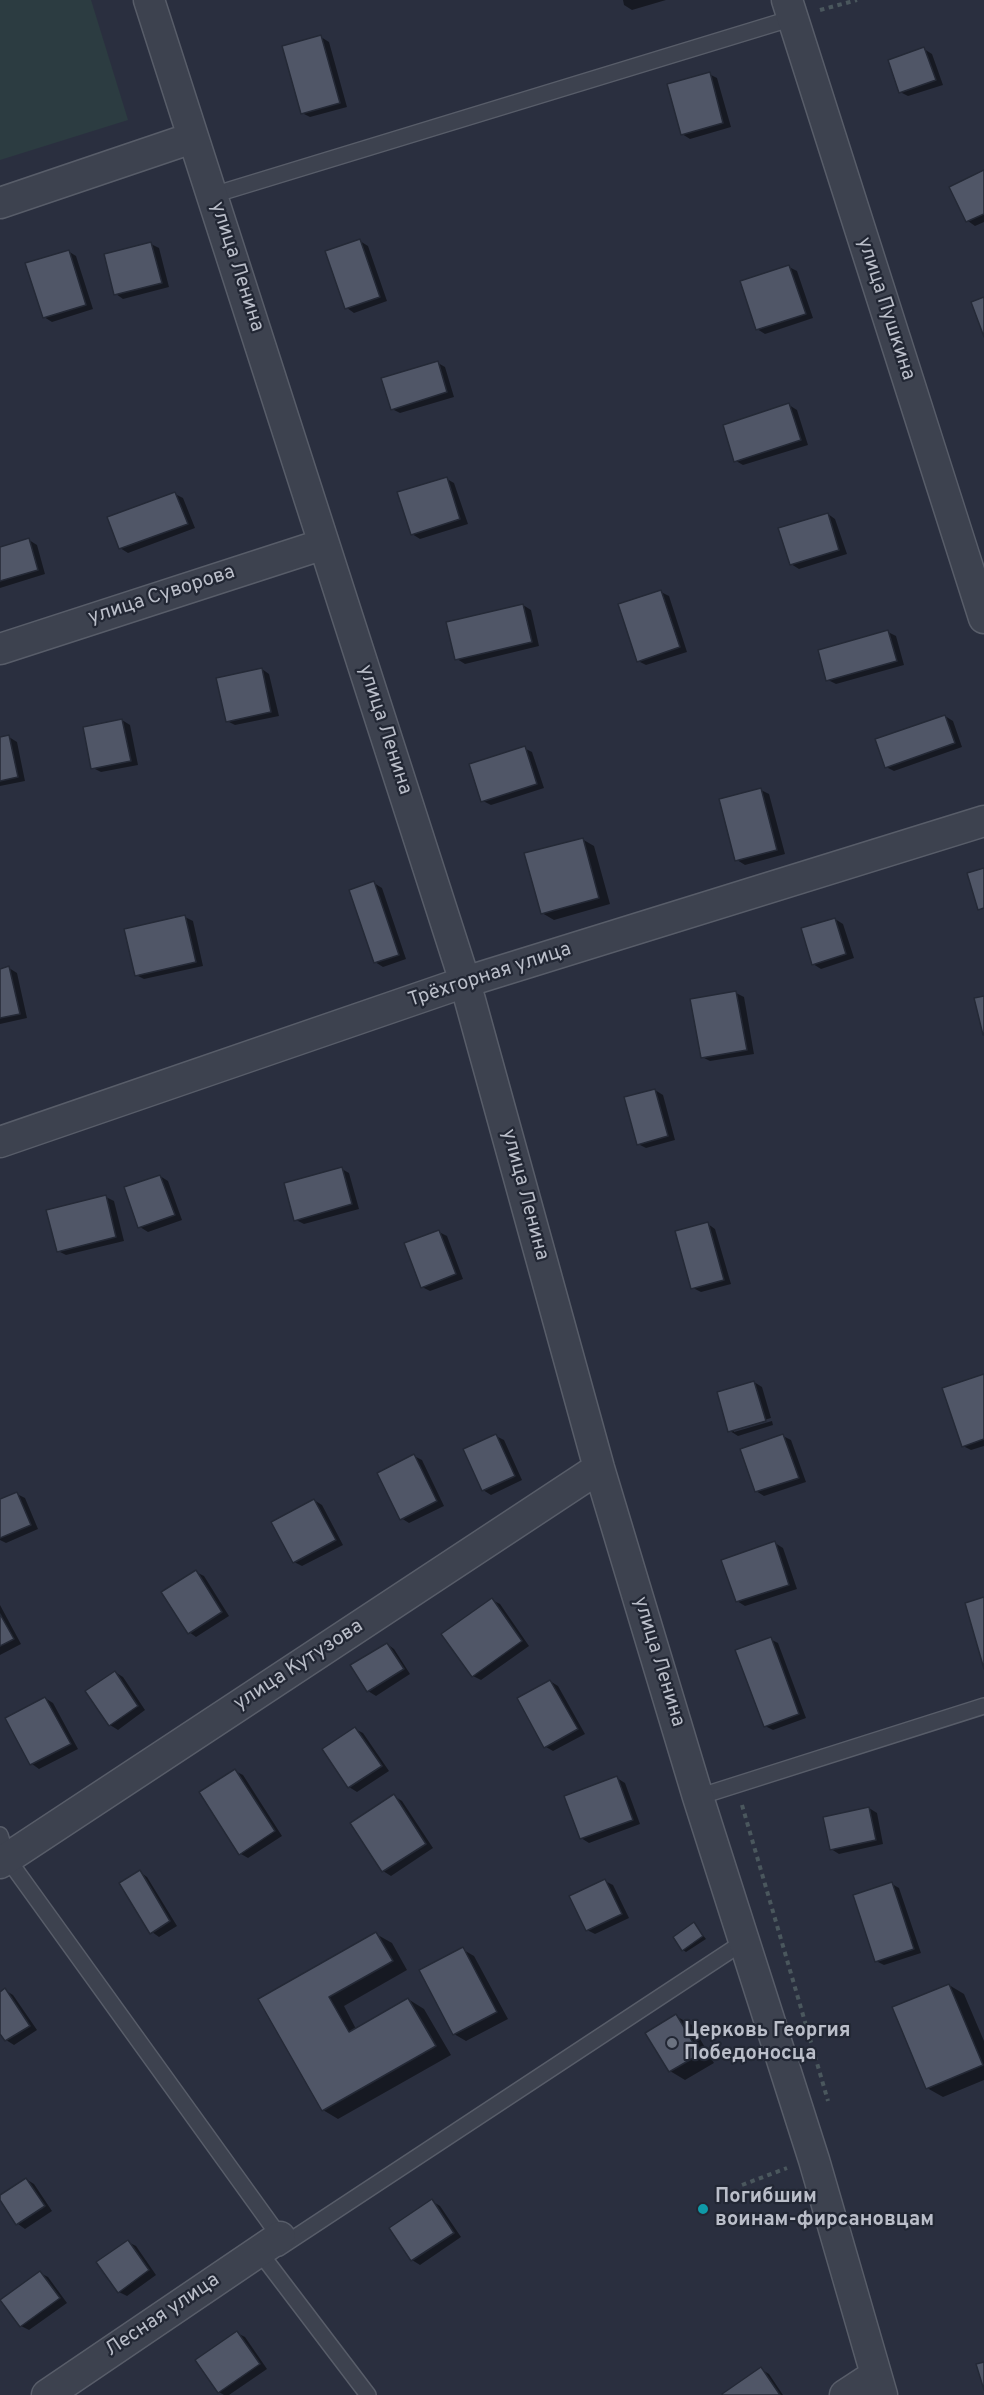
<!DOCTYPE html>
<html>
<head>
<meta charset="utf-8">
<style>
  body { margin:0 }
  canvas { display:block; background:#2a2f3f }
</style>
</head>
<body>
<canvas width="984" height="2395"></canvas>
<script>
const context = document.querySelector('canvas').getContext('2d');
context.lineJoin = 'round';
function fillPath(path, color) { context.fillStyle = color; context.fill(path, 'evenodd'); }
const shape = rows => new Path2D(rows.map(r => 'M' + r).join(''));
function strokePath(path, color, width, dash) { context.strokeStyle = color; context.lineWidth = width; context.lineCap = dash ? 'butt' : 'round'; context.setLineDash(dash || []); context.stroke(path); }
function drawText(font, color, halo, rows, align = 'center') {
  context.font = font + ' Overpass,sans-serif'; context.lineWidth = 4.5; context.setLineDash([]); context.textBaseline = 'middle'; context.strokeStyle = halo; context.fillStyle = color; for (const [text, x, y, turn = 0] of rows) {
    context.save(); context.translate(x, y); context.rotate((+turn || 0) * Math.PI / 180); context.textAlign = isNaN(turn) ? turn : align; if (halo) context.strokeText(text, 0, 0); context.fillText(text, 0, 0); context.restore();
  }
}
const green = shape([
  [0,0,91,0,128,120,0,160]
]);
const shadow = shape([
  [623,0,666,0,632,10,624,5],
  [321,37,329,42,347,107,310,117,302,113],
  [924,49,932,54,943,85,908,96,900,92],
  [709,74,717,78,731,127,690,139,682,134],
  [984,171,984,222,975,226,968,221],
  [360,241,368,246,387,301,354,313,347,308],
  [151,244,159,248,169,287,123,299,116,294],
  [68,251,76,256,93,309,52,322,44,317],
  [789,267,797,271,813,318,765,334,757,329],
  [438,363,445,367,454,397,400,413,392,409],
  [789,405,797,410,808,445,743,465,736,461],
  [447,479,454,483,468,524,420,539,412,534],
  [175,494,183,498,195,528,128,553,120,548],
  [828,514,835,519,847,554,799,569,791,564],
  [29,540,37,545,45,574,0,588,0,549],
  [661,592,669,596,687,652,646,665,638,661],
  [523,605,531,610,539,646,465,664,457,659],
  [888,632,896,636,904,665,836,684,828,680],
  [262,669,269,674,279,716,235,725,227,721],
  [945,716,953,721,962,747,894,771,886,767],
  [122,720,130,725,138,765,101,772,93,768],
  [9,737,17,742,25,781,0,786,0,739],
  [524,748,532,752,544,788,491,805,483,801],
  [761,790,769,794,785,854,745,865,737,860],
  [582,839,594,846,610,904,554,920,542,913],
  [374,883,382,888,406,959,383,967,375,962],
  [185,917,193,921,203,966,144,979,136,975],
  [835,919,843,924,854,958,821,969,813,964],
  [9,968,17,973,27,1018,0,1024,0,970],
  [736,993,744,997,754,1054,710,1061,702,1057],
  [655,1090,663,1095,675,1140,646,1148,638,1144],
  [342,1169,349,1173,359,1209,304,1224,296,1220],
  [160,1176,168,1181,182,1220,148,1232,140,1227],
  [106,1197,114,1201,124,1241,66,1255,58,1251],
  [708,1224,715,1229,731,1284,701,1292,693,1288],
  [439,1232,447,1236,463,1279,430,1291,422,1287],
  [984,1375,984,1446,971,1450,963,1446],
  [754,1382,762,1387,771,1418,734,1429,734,1432,772,1421,773,1425,738,1436,730,1431],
  [496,1436,504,1440,522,1480,491,1495,483,1490],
  [783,1436,791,1440,806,1482,764,1496,756,1491],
  [414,1456,422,1460,444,1506,409,1523,401,1518],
  [17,1494,25,1498,38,1529,6,1543,0,1540,0,1501],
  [314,1500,322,1505,343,1545,302,1566,294,1562],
  [775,1543,783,1548,797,1589,745,1606,737,1601],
  [196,1572,204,1576,229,1616,196,1637,189,1632],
  [492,1600,500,1604,529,1646,481,1680,473,1676],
  [0,1605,21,1644,0,1655],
  [770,1639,778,1643,806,1718,773,1730,765,1726],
  [387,1644,394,1649,410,1674,376,1696,368,1691],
  [115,1672,123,1677,145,1710,118,1730,110,1725],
  [550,1681,558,1686,585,1734,553,1751,546,1747],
  [45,1698,53,1703,78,1749,39,1769,32,1764,7,1719],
  [355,1729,363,1733,389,1771,357,1792,349,1787,324,1749],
  [235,1771,243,1775,282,1836,248,1858,241,1854],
  [617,1778,625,1783,640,1824,589,1843,581,1838],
  [394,1796,402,1801,433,1848,391,1876,383,1871],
  [869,1808,877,1813,883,1844,839,1854,831,1849],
  [140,1872,147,1877,177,1926,159,1937,152,1932],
  [605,1881,613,1885,629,1918,595,1934,587,1930],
  [892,1884,899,1888,921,1953,884,1965,876,1961],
  [694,1924,706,1939,686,1952,683,1950],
  [376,1934,392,1943,407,1970,344,2006,356,2029,408,1999,424,2009,451,2055,338,2119,323,2110,260,1999],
  [462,1949,474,1956,508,2019,466,2041,454,2034],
  [949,1985,964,1994,984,2041,984,2080,943,2097,927,2088],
  [5,1990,13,1995,37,2030,14,2045,6,2040,0,2031,0,1993],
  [676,2016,692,2025,714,2063,685,2080,670,2071],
  [26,2179,34,2184,52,2211,25,2229,18,2224,0,2197],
  [432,2201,440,2206,461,2237,420,2265,412,2260],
  [128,2242,136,2246,156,2275,127,2296,119,2292],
  [40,2273,48,2277,67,2303,29,2330,21,2326],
  [237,2333,245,2337,267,2369,229,2395,224,2395,219,2392],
  [761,2369,769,2374,783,2395,724,2395]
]);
const building = shape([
  [321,35,340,103,301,114,282,46,321,35],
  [924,47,936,80,899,93,888,60,924,47],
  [710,72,723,123,681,135,667,84,710,72],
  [984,170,984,214,966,222,949,187,984,170],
  [360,239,380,297,345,309,325,251,360,239],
  [151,242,162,283,114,295,104,254,151,242],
  [69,250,86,305,43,318,25,263,69,250],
  [789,265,806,314,756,330,740,281,789,265],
  [984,297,984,337,971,302,984,297],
  [438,361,447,392,391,410,381,378,438,361],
  [789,403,801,440,734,462,723,425,789,403],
  [447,477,460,519,411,535,397,492,447,477],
  [175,492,188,524,119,549,107,517,175,492],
  [828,513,839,550,790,565,778,528,828,513],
  [29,538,38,570,0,581,0,547,29,538],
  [661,590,680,647,637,662,618,604,661,590],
  [523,604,532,642,455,660,446,622,523,604],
  [888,630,897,661,826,681,818,650,888,630],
  [262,668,271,712,226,722,216,678,262,668],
  [945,715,955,743,885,768,875,739,945,715],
  [122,719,131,761,91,769,83,727,122,719],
  [9,735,18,777,0,781,0,737,9,735],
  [525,746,537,784,481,802,469,764,525,746],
  [761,788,777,850,735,861,719,799,761,788],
  [583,838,599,898,541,914,524,853,583,838],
  [984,868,984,908,978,910,967,873,984,868],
  [374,881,399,955,374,963,349,890,374,881],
  [185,915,196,962,135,976,124,929,185,915],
  [835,918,846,954,812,965,801,928,835,918],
  [9,966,20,1014,0,1018,0,969,9,966],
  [736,991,747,1050,701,1058,690,999,736,991],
  [984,996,984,1035,983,1035,974,998,984,996],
  [655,1089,668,1136,637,1145,624,1097,655,1089],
  [342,1167,352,1204,294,1221,284,1183,342,1167],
  [160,1175,175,1215,138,1228,124,1187,160,1175],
  [106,1195,116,1237,57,1252,46,1210,106,1195],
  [708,1222,724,1280,691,1289,675,1231,708,1222],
  [439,1230,456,1274,421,1288,404,1243,439,1230],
  [984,1374,984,1439,962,1447,942,1388,984,1374],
  [754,1381,766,1421,728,1432,717,1392,754,1381],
  [496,1434,515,1476,482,1491,463,1449,496,1434],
  [783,1434,799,1478,755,1492,740,1449,783,1434],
  [414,1454,437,1501,400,1520,377,1473,414,1454],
  [17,1492,31,1525,0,1538,0,1499,17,1492],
  [314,1499,336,1540,293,1563,271,1522,314,1499],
  [775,1541,789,1585,736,1602,721,1560,775,1541],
  [196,1570,222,1612,188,1634,161,1592,196,1570],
  [984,1597,984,1669,965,1603,984,1597],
  [492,1598,522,1641,472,1677,441,1634,492,1598],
  [0,1614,14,1639,0,1646,0,1614],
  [771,1637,799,1714,764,1727,735,1650,771,1637],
  [387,1643,404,1669,367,1692,350,1665,387,1643],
  [115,1671,138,1706,109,1726,85,1691,115,1671],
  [550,1680,578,1729,544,1748,517,1698,550,1680],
  [45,1697,71,1744,30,1765,5,1718,45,1697],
  [355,1727,382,1766,348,1788,322,1749,355,1727],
  [235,1769,275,1831,239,1855,199,1792,235,1769],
  [617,1776,633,1820,580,1839,564,1796,617,1776],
  [394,1794,426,1844,382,1872,350,1823,394,1794],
  [869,1807,876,1840,830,1850,823,1817,869,1807],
  [140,1870,170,1921,150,1934,119,1883,140,1870],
  [605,1879,622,1914,586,1931,569,1896,605,1879],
  [892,1882,914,1949,875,1962,853,1895,892,1882],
  [694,1922,703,1936,682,1951,673,1937,694,1922],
  [376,1932,393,1961,329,1997,349,2032,408,1998,436,2046,322,2111,258,1999,376,1932],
  [463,1947,497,2012,453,2035,419,1970,463,1947],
  [949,1984,983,2065,926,2089,892,2007,949,1984],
  [5,1988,30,2026,5,2041,0,2034,0,1992,5,1988],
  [676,2014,700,2054,669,2072,645,2033,676,2014],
  [26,2178,45,2206,16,2225,0,2200,0,2195,26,2178],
  [432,2199,454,2233,411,2261,389,2228,432,2199],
  [128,2240,149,2270,118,2293,96,2262,128,2240],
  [40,2271,60,2298,20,2327,0,2300,40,2271],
  [237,2331,260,2364,218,2393,195,2360,237,2331],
  [984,2362,984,2390,976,2364,984,2362],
  [761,2367,780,2395,722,2395,722,2394,761,2367]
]);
const path = shape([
  [820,10,857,0],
  [742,1805,828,2101],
  [742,2185,787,2168]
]);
const service = shape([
  [213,195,793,18],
  [698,1797,984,1706],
  [0,1835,7,1858,280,2237,264,2258,368,2395],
  [279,2248,745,1941]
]);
const minor = shape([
  [149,0,465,982,599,1468,698,1797,814,2160,882,2395],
  [787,0,984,618],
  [0,203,192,138],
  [0,649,324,544],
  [0,1142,465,982,984,821],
  [0,1863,599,1468],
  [47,2395,280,2237],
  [845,2395,874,2376]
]);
const markers = [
  [672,2043,6,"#6b7280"],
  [703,2209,6,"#0f9aa8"]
];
const streetNames = [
  ["улица Ленина",236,267,72],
  ["улица Пушкина",885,309,72],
  ["улица Суворова",162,596,-18],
  ["улица Ленина",384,730,72],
  ["Трёхгорная улица",490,976,-18],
  ["улица Ленина",524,1195,75],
  ["улица Ленина",658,1662,73],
  ["улица Кутузова",299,1666,-33],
  ["Лесная улица",163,2316,-34]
];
const poiNames = [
  ["Церковь Георгия",684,2032],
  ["Победоносца",684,2055],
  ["Погибшим",715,2198],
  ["воинам-фирсановцам",715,2221]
];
fillPath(green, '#2c3c41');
fillPath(shadow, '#0007');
fillPath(building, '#505667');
strokePath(building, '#242936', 1.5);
strokePath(service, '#585d69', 18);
strokePath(minor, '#585d69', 33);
strokePath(path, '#4a575d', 4, [4.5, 4.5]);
strokePath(service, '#3d424f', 15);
strokePath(minor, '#3d424f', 30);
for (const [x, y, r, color] of markers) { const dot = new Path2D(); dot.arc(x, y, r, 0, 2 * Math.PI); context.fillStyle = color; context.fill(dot); strokePath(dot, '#222734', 2); }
drawText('20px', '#babec9', '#222734', streetNames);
drawText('bold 20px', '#babec9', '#222734', poiNames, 'left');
</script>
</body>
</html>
